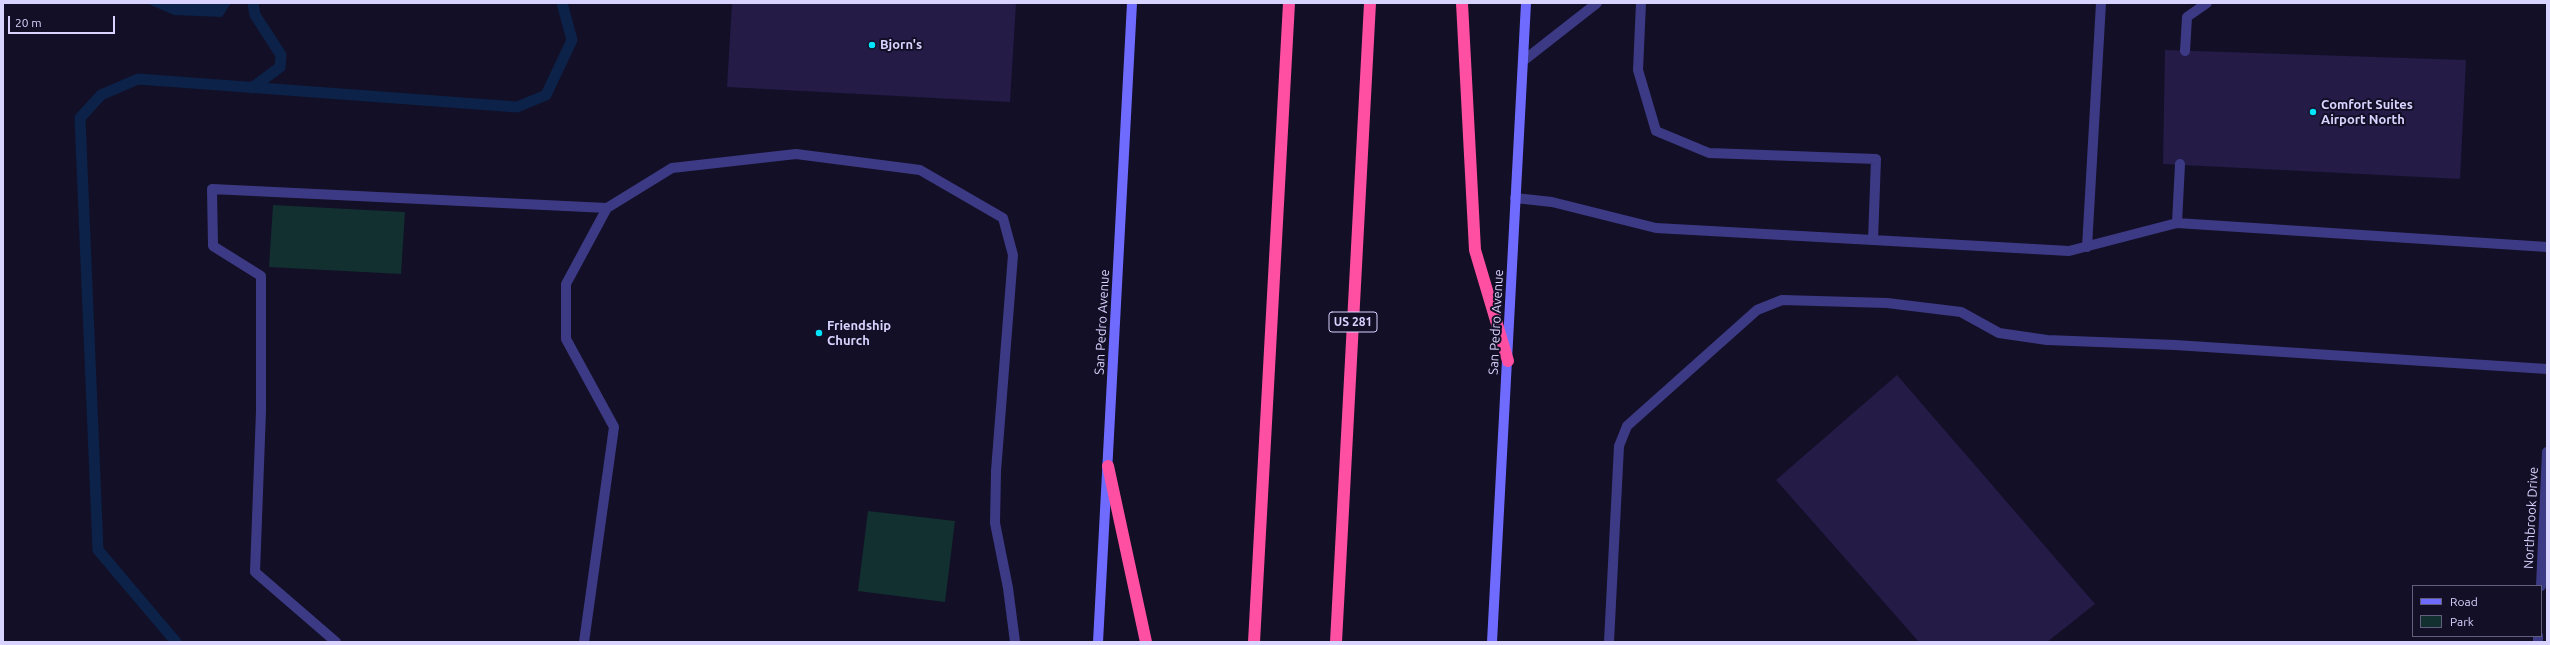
<!DOCTYPE html>
<html>
<head>
<meta charset="utf-8">
<style>
  body { margin:0 }
  #map { position:relative; width:2550px; height:645px; overflow:hidden; background:#130f26; font-family:Ubuntu,sans-serif }
  canvas { display:block }
  .frame { position:absolute; inset:0; border:4px solid #d9d4ff; pointer-events:none }
  .legend { position:absolute; left:2412px; top:585px; width:130px; height:52px; box-sizing:border-box; background:#130f26; border:1px solid #625e7d; margin:0; padding:5px 7px; list-style:none; font-size:12px; color:#d9d4ff }
  .legend li { display:flex; align-items:center; gap:8px; height:20px }
  .legend b { width:20px; border:1px solid #625e7d }
  .scale { position:absolute; left:8px; top:16px; width:107px; height:18px; box-sizing:border-box; border:2px solid #d9d4ff; border-top:0; padding-left:5px; font-size:12px; line-height:14px; white-space:nowrap; color:#d9d4ff; -webkit-text-stroke:3px #130f26; paint-order:stroke }
</style>
</head>
<body>
<div id="map">
<canvas width="2550" height="645"></canvas>
<div class="frame"></div>
<ul class="legend">
<li><b style="height:5px;background:#6f6bff"></b>Road</li>
<li><b style="height:11px;background:#12302f"></b>Park</li>
</ul>
<div class="scale">20 m</div>
</div>
<script>
const context = document.querySelector('canvas').getContext('2d');
context.lineJoin = 'round';
function fillPath(path, color) { context.fillStyle = color; context.fill(path, 'evenodd'); }
const shape = rows => new Path2D(rows.map(r => 'M' + r).join(''));
function strokePath(path, color, width, dash) { context.strokeStyle = color; context.lineWidth = width; context.lineCap = dash ? 'butt' : 'round'; context.setLineDash(dash || []); context.stroke(path); }
function drawText(font, color, halo, rows, align = 'center') {
  context.font = font + ' Ubuntu,sans-serif'; context.lineWidth = 4; context.setLineDash([]); context.textBaseline = 'middle'; context.strokeStyle = halo; context.fillStyle = color; for (const [text, x, y, turn = 0] of rows) {
    context.save(); context.translate(x, y); context.rotate((+turn || 0) * Math.PI / 180); context.textAlign = isNaN(turn) ? turn : align; if (halo) context.strokeText(text, 0, 0); context.fillText(text, 0, 0); context.restore();
  }
}
const green = shape([
  [273,205,405,212,401,274,269,267],
  [868,511,955,521,945,602,858,591]
]);
const water = shape([
  [146,3,231,3,222,17,174,15]
]);
const stream = shape([
  [252,88,280,67,281,55,255,15,253,3],
  [176,642,98,550,80,118,101,95,138,79,517,107,546,95,572,40,562,3]
]);
const building = shape([
  [732,3,1016,3,1010,102,727,87],
  [2165,50,2466,60,2460,179,2163,164],
  [1897,375,2095,604,2047,642,1919,642,1776,480]
]);
const service = shape([
  [2185,51,2187,17,2207,3],
  [1523,61,1597,3],
  [1515,198,1552,202,1656,228,1873,240,1876,159,1709,153,1656,131,1638,70,1641,3],
  [2177,223,2180,164],
  [1873,240,2069,251,2177,223,2547,247],
  [2087,247,2101,3],
  [336,642,255,572,261,411,261,276,213,246,212,189,607,208],
  [584,642,614,427,566,339,566,284,607,208,672,168,796,154,920,170,1003,218,1013,255,996,471,995,523,1008,588,1015,642],
  [1609,642,1619,446,1627,426,1757,310,1782,300,1887,303,1961,312,1999,333,2047,340,2175,345,2547,369]
]);
const minor = shape([
  [2541,586,2547,452],
  [2538,642,2538,636]
]);
const secondary = shape([
  [1098,642,1132,3],
  [1492,642,1526,3]
]);
const motorway = shape([
  [1462,3,1475,250,1508,361],
  [1108,466,1146,642],
  [1254,642,1289,3],
  [1336,642,1370,3]
]);
const markers = [
  [872,45,4,"#00e5ff"],
  [2313,112,4,"#00e5ff"],
  [819,333,4,"#00e5ff"]
];
const shields = [
  [1353,322,48]
];
const shieldNames = [
  ["US 281",1353,322]
];
const poiNames = [
  ["Bjorn's",880,45],
  ["Comfort Suites",2321,105],
  ["Airport North",2321,120],
  ["Friendship",827,326],
  ["Church",827,341]
];
const streetNames = [
  ["San Pedro Avenue",1102,322,-87],
  ["San Pedro Avenue",1496,322,-87],
  ["Northbrook Drive",2531,518,-87]
];
fillPath(green, '#12302f');
fillPath(water, '#0c2248');
strokePath(stream, '#0c2248', 11);
fillPath(building, '#241b47');
strokePath(service, '#3d3a85', 10);
strokePath(minor, '#3d3a85', 10);
strokePath(secondary, '#6f6bff', 10);
strokePath(motorway, '#ff4fa3', 12);
for (const [x, y, r, color] of markers) { const dot = new Path2D(); dot.arc(x, y, r, 0, 2 * Math.PI); context.fillStyle = color; context.fill(dot); strokePath(dot, '#130f26', 1.5); }
for (const [x, y, w] of shields) { const box = new Path2D(); box.roundRect(x - w / 2, y - 10, w, 20, 3); context.fillStyle = '#130f26'; context.fill(box); strokePath(box, '#d9d4ff', 1); }
drawText('bold 12px', '#d9d4ff', null, shieldNames);
drawText('bold 13px', '#d9d4ff', '#130f26', poiNames, 'left');
drawText('13px', '#d9d4ff', '#130f26', streetNames);
</script>
</body>
</html>
